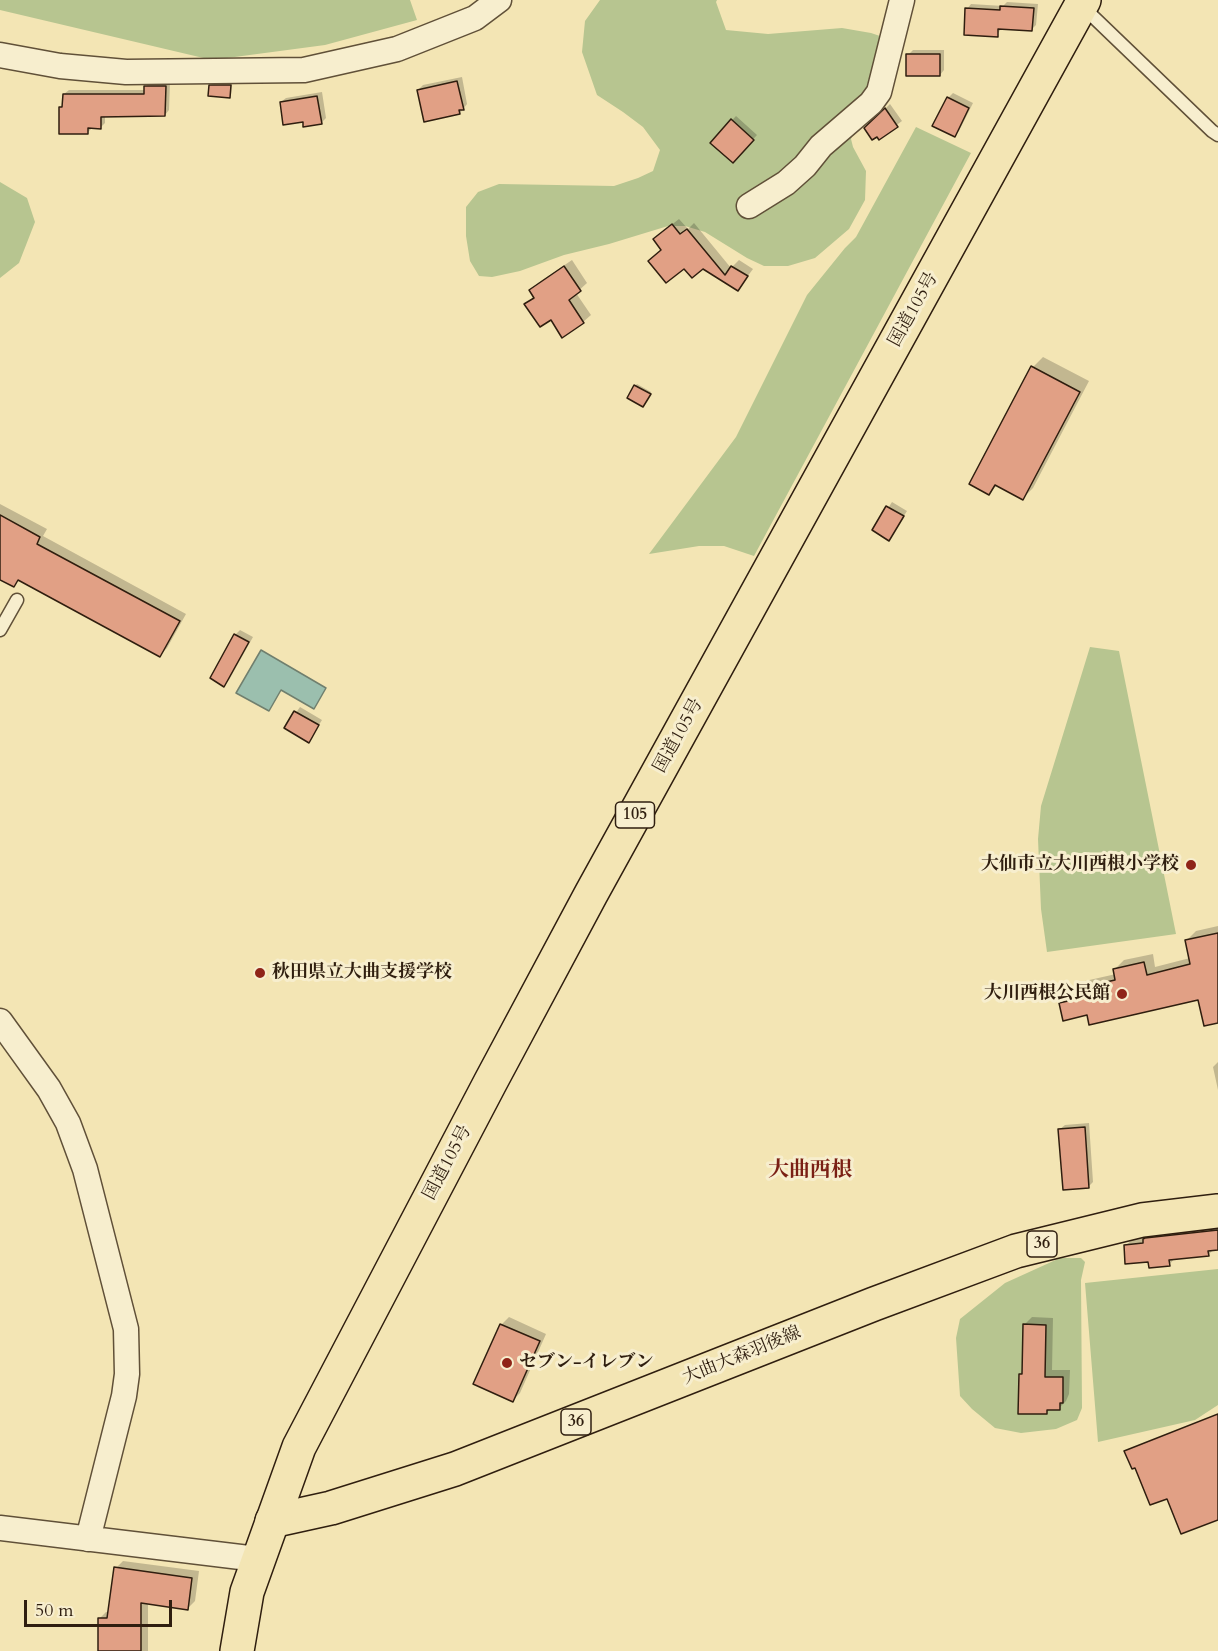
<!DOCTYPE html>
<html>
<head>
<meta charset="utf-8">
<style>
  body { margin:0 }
  #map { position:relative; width:1218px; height:1651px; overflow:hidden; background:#f3e5b4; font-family:Cardo,serif }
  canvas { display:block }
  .scale { position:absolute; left:24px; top:1600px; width:148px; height:27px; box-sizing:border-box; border:3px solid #2f1e0f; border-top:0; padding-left:8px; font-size:18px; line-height:21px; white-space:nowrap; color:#2f1e0f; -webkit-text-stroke:4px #f7eece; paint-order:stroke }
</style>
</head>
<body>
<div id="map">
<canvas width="1218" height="1651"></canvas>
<div class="scale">50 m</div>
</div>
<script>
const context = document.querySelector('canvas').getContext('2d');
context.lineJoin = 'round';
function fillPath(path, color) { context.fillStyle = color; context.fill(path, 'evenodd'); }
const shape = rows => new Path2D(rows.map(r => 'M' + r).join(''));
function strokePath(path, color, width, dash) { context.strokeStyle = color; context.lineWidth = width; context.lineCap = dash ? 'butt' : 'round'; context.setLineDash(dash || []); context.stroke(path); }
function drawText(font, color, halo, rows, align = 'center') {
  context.font = font + ' Cardo,"Noto Serif JP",serif'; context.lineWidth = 6; context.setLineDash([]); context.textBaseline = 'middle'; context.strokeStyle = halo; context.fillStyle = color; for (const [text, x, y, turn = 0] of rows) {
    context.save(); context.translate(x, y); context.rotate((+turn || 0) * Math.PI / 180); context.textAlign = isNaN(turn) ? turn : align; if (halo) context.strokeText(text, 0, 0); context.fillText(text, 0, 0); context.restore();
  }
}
const green = shape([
  [0,0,410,0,417,20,325,45,212,60,0,10],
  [600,0,717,0,716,2,726,30,768,34,842,28,871,33,886,38,851,139,853,147,866,171,865,200,849,229,815,258,788,266,764,266,747,258,705,232,685,226,668,226,609,244,564,255,520,271,492,277,479,276,470,261,466,236,466,207,478,192,499,184,614,186,638,178,653,171,660,150,643,127,623,112,597,95,582,52,585,21],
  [916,127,971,153,754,556,724,546,699,546,649,554,736,437,807,295,845,248,856,237],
  [0,182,27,198,35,222,19,263,0,278],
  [1090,647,1119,651,1176,934,1047,952,1041,909,1038,839,1041,806],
  [1060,1258,1081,1258,1085,1262,1081,1280,1082,1408,1077,1420,1056,1429,1021,1433,995,1428,972,1409,960,1396,956,1338,960,1319,1005,1283],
  [1218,1269,1218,1405,1195,1420,1098,1442,1085,1283]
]);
const water = shape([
  [261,650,326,688,314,709,281,690,269,711,236,693,261,650]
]);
const shadow = shape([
  [1007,2,1038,4,1036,25,1032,29,1002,27,997,35,967,9,971,4,1003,6],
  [913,50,944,50,944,70,940,75,908,55],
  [462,77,467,104,460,113,418,90,423,85],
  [150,82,170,82,169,110,165,115,105,116,105,123,101,127,92,128,87,133,60,108,63,105,64,94,69,90,145,90,146,87],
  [212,84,232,84,231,95,229,97,210,86],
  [322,92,326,118,321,123,304,120,281,102,286,98],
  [953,93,973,103,959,131,954,135,948,98],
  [890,104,902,121,879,138,866,128],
  [736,116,757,135,733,161,712,142],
  [679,219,688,229,694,223,731,268,739,260,753,269,738,289,702,267,663,249,661,233],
  [572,260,587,283,576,293,591,315,583,322,551,318,526,304,535,296,531,290,538,283],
  [1043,357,1089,381,1033,488,1023,498,998,484,989,493,1033,367],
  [637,384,651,392,645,404,635,386],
  [892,502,907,511,889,539,874,530],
  [0,504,47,529,43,536,186,614,167,648,160,655,19,579,13,585,0,578],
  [240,630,253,637,229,680,224,685,235,635],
  [300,707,322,720,309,741,286,727],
  [1218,926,1218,1021,1199,998,1088,1013,1060,1004,1069,995,1077,993,1076,990,1085,981,1116,974,1115,969,1124,960,1153,954,1155,967,1190,958,1187,940,1196,931],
  [1218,1062,1218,1090,1213,1067],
  [1089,1123,1093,1182,1088,1187,1060,1129,1065,1125],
  [1218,1224,1218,1248,1214,1249,1208,1255,1175,1258,1169,1265,1149,1261,1125,1246,1133,1239,1147,1237,1152,1232],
  [509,1317,546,1334,520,1393,513,1400,475,1383,502,1324],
  [1032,1317,1053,1318,1052,1370,1070,1370,1069,1394,1066,1401,1059,1408,1051,1408,1046,1413,1020,1374,1023,1371,1024,1325],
  [123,1561,199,1571,195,1601,188,1608,148,1602,148,1651,99,1651,99,1619,106,1612,109,1612,116,1568]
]);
const building = shape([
  [1000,6,1034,8,1032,31,998,29,998,37,964,35,965,8,1000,10,1000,6],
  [906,54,940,54,940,76,906,76,906,54],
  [457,81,464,110,459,110,460,114,424,122,417,90,457,81],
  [209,85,231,85,230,98,208,96,209,85],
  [144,86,166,86,165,116,101,117,101,129,88,128,88,134,59,134,59,107,62,107,63,94,144,94,144,86],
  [317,96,322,124,303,127,303,122,283,125,280,102,317,96],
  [947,97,969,108,955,137,932,126,947,97],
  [885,108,898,127,879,140,877,137,872,140,864,128,885,108],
  [731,119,754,140,733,163,710,143,731,119],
  [672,224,680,234,687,229,725,275,731,266,748,276,738,291,703,269,692,278,684,269,666,283,648,261,661,250,653,239,672,224],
  [564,266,581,291,569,300,584,323,562,338,551,320,540,327,524,304,534,298,529,290,564,266],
  [1031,366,1080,392,1023,500,995,485,989,495,969,484,1031,366],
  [634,385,651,394,643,407,627,398,634,385],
  [886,506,904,516,889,541,872,530,886,506],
  [0,515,40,537,37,544,180,621,160,657,18,580,14,587,0,580,0,515],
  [234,634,249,642,224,687,210,678,234,634],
  [294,711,319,725,309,743,284,728,294,711],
  [1218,933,1218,1023,1204,1026,1198,1000,1089,1025,1087,1015,1063,1021,1059,1003,1077,999,1075,989,1115,980,1113,969,1144,962,1147,975,1190,964,1185,940,1218,933],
  [1085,1127,1089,1188,1063,1190,1058,1129,1085,1127],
  [1218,1230,1218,1250,1208,1251,1209,1256,1169,1260,1170,1266,1149,1268,1148,1262,1125,1264,1124,1245,1143,1243,1143,1239,1145,1238,1218,1230],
  [500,1324,540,1341,513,1402,473,1384,500,1324],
  [1023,1324,1046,1325,1045,1377,1063,1377,1063,1403,1060,1403,1060,1410,1047,1410,1047,1414,1018,1414,1019,1374,1022,1374,1023,1324],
  [1218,1414,1218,1520,1181,1534,1167,1499,1150,1505,1135,1468,1132,1469,1124,1451,1218,1414],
  [114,1567,192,1578,188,1610,141,1603,141,1651,98,1651,98,1618,107,1618,114,1567]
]);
const service = shape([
  [1082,6,1212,131,1218,135],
  [0,630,17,600]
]);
const minor = shape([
  [0,55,60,66,126,72,304,70,397,49,475,18,499,0],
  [749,206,786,183,805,166,821,146,871,103,879,92,902,0],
  [0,1021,49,1089,68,1123,85,1169,126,1329,127,1374,124,1396,88,1539],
  [0,1528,257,1559]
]);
const primary = shape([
  [272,1521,331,1508,455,1469,874,1304,1016,1251,1142,1220,1218,1211]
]);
const trunk = shape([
  [237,1651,247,1592,299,1447,491,1081,591,894,1084,0]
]);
const markers = [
  [1191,865,6,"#8f2418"],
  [260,973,6,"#8f2418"],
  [1122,994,6,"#8f2418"],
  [507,1363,6,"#8f2418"]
];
const shields = [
  [635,815,39],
  [1042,1244,30],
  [576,1422,30]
];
const shieldNames = [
  ["105",635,815],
  ["36",1042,1244],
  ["36",576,1422]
];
const streetNames = [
  ["国道105号",914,310,-61],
  ["国道105号",679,736,-61],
  ["国道105号",448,1163,-62],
  ["大曲大森羽後線",742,1356,-22]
];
const poiNames = [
  ["大仙市立大川西根小学校",1179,865],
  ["秋田県立大曲支援学校",272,973,"left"],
  ["大川西根公民館",1110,994],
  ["セブン-イレブン",519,1363,"left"]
];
const quarterNames = [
  ["大曲西根",810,1171]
];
fillPath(green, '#b7c590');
fillPath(water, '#9bbfae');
strokePath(water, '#707f6e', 1.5);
fillPath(shadow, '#0003');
fillPath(building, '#e1a085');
strokePath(building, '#2f1e0f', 1.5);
strokePath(service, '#605038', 15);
strokePath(minor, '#605038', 27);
strokePath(primary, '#2f1e0f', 36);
strokePath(trunk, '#2f1e0f', 36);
strokePath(service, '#f7eece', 12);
strokePath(minor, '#f7eece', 24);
strokePath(primary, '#f3e5b4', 33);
strokePath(trunk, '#f3e5b4', 33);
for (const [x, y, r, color] of markers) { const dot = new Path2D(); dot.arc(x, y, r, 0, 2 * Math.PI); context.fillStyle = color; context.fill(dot); strokePath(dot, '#f7eece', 2); }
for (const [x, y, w] of shields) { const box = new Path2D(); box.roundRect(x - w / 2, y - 13, w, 26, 4.5); context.fillStyle = '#f7eece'; context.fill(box); strokePath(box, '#2f1e0f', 1.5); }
drawText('bold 16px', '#2f1e0f', null, shieldNames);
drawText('18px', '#2f1e0f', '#f7eece', streetNames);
drawText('bold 18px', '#2f1e0f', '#f7eece', poiNames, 'right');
drawText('bold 21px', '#7a1f14', '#f7eece', quarterNames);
</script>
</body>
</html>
